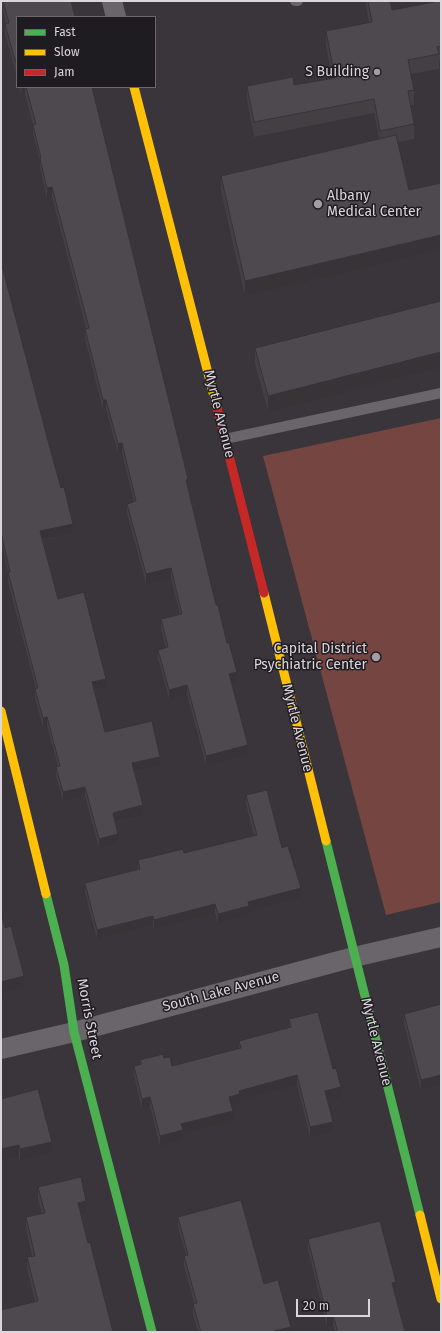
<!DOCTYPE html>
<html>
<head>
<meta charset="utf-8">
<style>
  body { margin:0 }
  #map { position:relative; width:442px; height:1333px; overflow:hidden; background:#39353b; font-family:"Fira Sans",sans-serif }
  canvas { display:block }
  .frame { position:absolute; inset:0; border:2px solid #dbd5dd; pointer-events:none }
  .legend { position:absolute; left:16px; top:16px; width:140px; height:72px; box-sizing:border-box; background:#1f1c21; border:1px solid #6a666c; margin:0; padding:5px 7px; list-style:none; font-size:12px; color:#dbd5dd }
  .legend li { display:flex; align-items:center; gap:8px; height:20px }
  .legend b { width:20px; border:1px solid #6a666c }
  .scale { position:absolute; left:296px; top:1299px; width:74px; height:18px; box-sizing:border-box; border:2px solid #dbd5dd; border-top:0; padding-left:5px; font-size:12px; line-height:14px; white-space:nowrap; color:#dbd5dd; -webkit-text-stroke:3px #1f1c21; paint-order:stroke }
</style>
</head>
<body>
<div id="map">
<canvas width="442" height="1333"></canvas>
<div class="frame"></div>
<ul class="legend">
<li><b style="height:5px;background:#4caf50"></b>Fast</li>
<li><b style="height:5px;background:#ffc107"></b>Slow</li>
<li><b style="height:5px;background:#c62828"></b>Jam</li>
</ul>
<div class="scale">20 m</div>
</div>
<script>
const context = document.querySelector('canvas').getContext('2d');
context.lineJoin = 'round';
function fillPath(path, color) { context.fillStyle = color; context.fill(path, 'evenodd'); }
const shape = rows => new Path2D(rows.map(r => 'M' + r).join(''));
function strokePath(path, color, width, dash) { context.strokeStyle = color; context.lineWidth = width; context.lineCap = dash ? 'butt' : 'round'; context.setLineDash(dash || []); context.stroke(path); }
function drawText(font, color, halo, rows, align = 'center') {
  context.font = font + ' "Fira Sans",sans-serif'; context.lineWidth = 3; context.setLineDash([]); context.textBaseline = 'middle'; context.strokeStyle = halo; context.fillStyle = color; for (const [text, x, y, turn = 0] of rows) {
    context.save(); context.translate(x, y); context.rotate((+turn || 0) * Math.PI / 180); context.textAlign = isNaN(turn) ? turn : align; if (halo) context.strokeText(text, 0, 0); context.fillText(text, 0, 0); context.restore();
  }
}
const green = shape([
  [441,418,441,902,386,915,263,456]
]);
const lane = shape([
  [295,1,298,1],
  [225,439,441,393]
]);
const street = shape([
  [112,1,116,17],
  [1,1049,74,1032,354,957,441,937]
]);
const fast = shape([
  [326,841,420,1215],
  [46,894,64,965,74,1032,152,1332]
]);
const slow = shape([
  [134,87,217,408],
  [264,593,326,841],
  [1,711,46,894],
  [420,1215,441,1299]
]);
const jam = shape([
  [217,408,264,593]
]);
const wall = shape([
  [1,1,71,1,17,17,17,77,5,34,5,24,6,24],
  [366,1,390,1,392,10,434,2,434,1,441,1,441,61,439,61,439,69,411,74,414,90,414,105,411,105,414,124,414,139,398,142,409,190,441,183,441,250,245,296,221,191,221,176,379,139,374,113,254,137,247,100,247,86,294,85,332,78,326,46,326,31,369,23,366,7],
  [20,87,92,87,216,605,237,682,232,683,248,755,206,765,187,694,169,699,158,659,158,650,166,648,161,629,161,619,180,614,171,578,146,584,127,513,127,504,134,502,122,453,118,454,106,409,103,410,85,338,85,329,86,328,52,197,47,198,40,168,40,160,33,134,33,125,25,94,22,94],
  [1,262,73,533,43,540,58,599,106,688,94,691,105,732,160,766,135,772,143,815,115,822,118,843,99,848,85,796,63,801,56,776,56,767,58,766,47,726,43,727,35,698,35,689,36,689,8,582,8,572,1,541],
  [441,301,268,411,255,364,255,348],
  [246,795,282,848,301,897,249,912,249,915,218,923,215,913,154,929,153,925,97,939,85,893,85,883,138,869,138,860,184,853,254,836,246,804],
  [441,1004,441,1085,421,1090,404,1024,404,1014],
  [289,1019,333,1069,341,1097,328,1100,333,1131,310,1137,297,1085,240,1100,240,1103,232,1105,233,1120,183,1133,183,1140,160,1146,150,1106,142,1109,134,1076,134,1066,140,1064,140,1060,164,1058,172,1066,239,1049,239,1041,289,1028],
  [1,1099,52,1153,20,1161],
  [38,1187,86,1213,81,1214,88,1243,113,1332,35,1301,27,1269,27,1257,32,1256,26,1228,26,1217,42,1213,38,1199],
  [178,1217,264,1284,291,1332,198,1332,193,1314,193,1304,194,1303,184,1266,184,1256,186,1255,178,1227],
  [308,1239,396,1293,395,1293,405,1332,335,1332,333,1326,327,1327,308,1250]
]);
const shadedWall = shape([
  [22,87,25,87,25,94,22,94],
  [52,187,52,197,47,198,47,188],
  [441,235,441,250,245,296,245,281],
  [441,352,441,367,268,411,268,396],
  [103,400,106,400,106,409,103,410],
  [122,443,122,453,118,454,118,444],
  [188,479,188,489,186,480],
  [73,524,73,533,40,540,40,531],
  [171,568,171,578,146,584,146,574],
  [237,672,237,682,229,684,229,674],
  [106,679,106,688,92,691,92,682],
  [187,685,187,694,169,699,169,690],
  [47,717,47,726,43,727,43,718],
  [248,745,248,755,206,765,206,756],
  [160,757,160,766,132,772,132,763],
  [85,787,85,796,63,801,63,792],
  [143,805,143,815,113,822,113,813],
  [118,834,118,843,99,848,99,839],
  [301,888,301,897,249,912,249,915,218,923,218,914,248,902],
  [215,904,215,913,154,929,154,920],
  [153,916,153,925,97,939,97,930],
  [24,976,24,987,1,993,1,982],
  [297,1075,297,1085,240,1100,240,1103,229,1106,229,1097,239,1091],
  [441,1075,441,1085,421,1090,421,1080],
  [341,1087,341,1097,325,1101,325,1091],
  [150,1097,150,1106,142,1109,142,1099],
  [233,1111,233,1120,183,1133,183,1140,160,1146,160,1136,181,1124],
  [333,1122,333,1131,310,1137,310,1127],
  [52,1142,52,1153,20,1161,20,1149],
  [19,1145,19,1156,1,1160,1,1149],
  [86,1201,86,1213,78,1215,78,1203],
  [396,1282,396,1293,392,1294,392,1283],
  [333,1315,333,1326,327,1327,327,1317],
  [291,1327,291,1332,274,1332,274,1331]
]);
const building = shape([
  [3,1,71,1,75,17,17,17,17,67,5,24,9,23,3,1],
  [368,1,390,1,392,10,434,2,434,1,441,1,441,46,437,47,439,54,408,60,414,90,408,91,414,124,380,131,374,99,254,122,247,86,293,77,294,85,335,78,326,31,372,22,368,1],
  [26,87,92,87,181,450,188,479,186,480,216,605,218,605,227,643,229,643,237,672,229,674,248,745,206,756,187,685,169,690,158,650,168,647,161,619,182,614,171,568,146,574,127,504,136,501,122,443,118,444,106,400,103,400,85,329,89,328,52,187,47,188,40,159,41,158,33,125,36,124,26,87],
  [396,135,409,190,441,183,441,235,245,281,221,176,396,135],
  [1,262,51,452,61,488,64,487,73,524,40,531,58,599,84,592,106,679,92,682,105,732,152,721,160,757,132,763,143,805,113,813,118,834,99,839,85,787,63,792,56,767,60,766,47,717,43,718,35,689,38,688,8,572,10,572,1,532,1,262],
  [441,301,441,352,268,396,255,348,441,301],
  [267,790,282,848,288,846,301,888,248,902,249,906,218,914,215,904,154,920,153,916,97,930,85,883,140,869,138,860,183,849,184,853,257,835,246,795,267,790],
  [1,912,5,928,11,926,24,976,1,982,1,912],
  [441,1004,441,1075,421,1080,404,1014,441,1004],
  [318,1012,333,1069,336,1068,341,1087,325,1091,333,1122,310,1127,297,1075,239,1091,240,1094,229,1097,233,1111,181,1124,183,1130,160,1136,150,1097,142,1099,134,1066,142,1064,140,1060,163,1054,164,1058,170,1057,172,1066,241,1048,239,1041,291,1027,289,1019,318,1012],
  [38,1089,52,1142,20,1149,19,1145,1,1149,1,1099,38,1089],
  [81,1177,86,1201,78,1203,88,1243,90,1242,113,1332,1,1332,1,1310,38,1301,27,1257,35,1256,26,1217,45,1213,38,1187,81,1177],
  [241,1200,264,1284,278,1280,291,1327,274,1331,274,1332,201,1332,193,1304,197,1303,184,1256,188,1255,178,1217,241,1200],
  [380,1221,396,1282,392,1283,405,1332,338,1332,333,1315,327,1317,308,1239,380,1221]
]);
const markers = [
  [377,72,4,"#a29da4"],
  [318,204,5,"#a29da4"],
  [376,657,5,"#a29da4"]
];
const poiNames = [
  ["S Building",369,72],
  ["Albany",327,196,"left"],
  ["Medical Center",327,212,"left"],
  ["Capital District",367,649],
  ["Psychiatric Center",367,665]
];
const streetNames = [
  ["Myrtle Avenue",219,414,76],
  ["Myrtle Avenue",297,728,76],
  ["South Lake Avenue",221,992,-15],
  ["Morris Street",89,1019,79],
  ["Myrtle Avenue",376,1042,76]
];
fillPath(green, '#754541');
strokePath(lane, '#69656b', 10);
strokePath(street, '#69656b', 20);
strokePath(fast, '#4caf50', 9);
strokePath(slow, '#ffc107', 9);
strokePath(jam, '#c62828', 9);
fillPath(wall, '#433f43');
fillPath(shadedWall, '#373337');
fillPath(building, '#4e494e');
strokePath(building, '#373337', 1);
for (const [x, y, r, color] of markers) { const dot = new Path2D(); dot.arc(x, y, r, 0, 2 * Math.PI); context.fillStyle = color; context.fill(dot); strokePath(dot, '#1f1c21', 1.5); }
drawText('14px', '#dbd5dd', '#1f1c21', poiNames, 'right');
drawText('14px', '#dbd5dd', '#1f1c21', streetNames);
</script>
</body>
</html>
